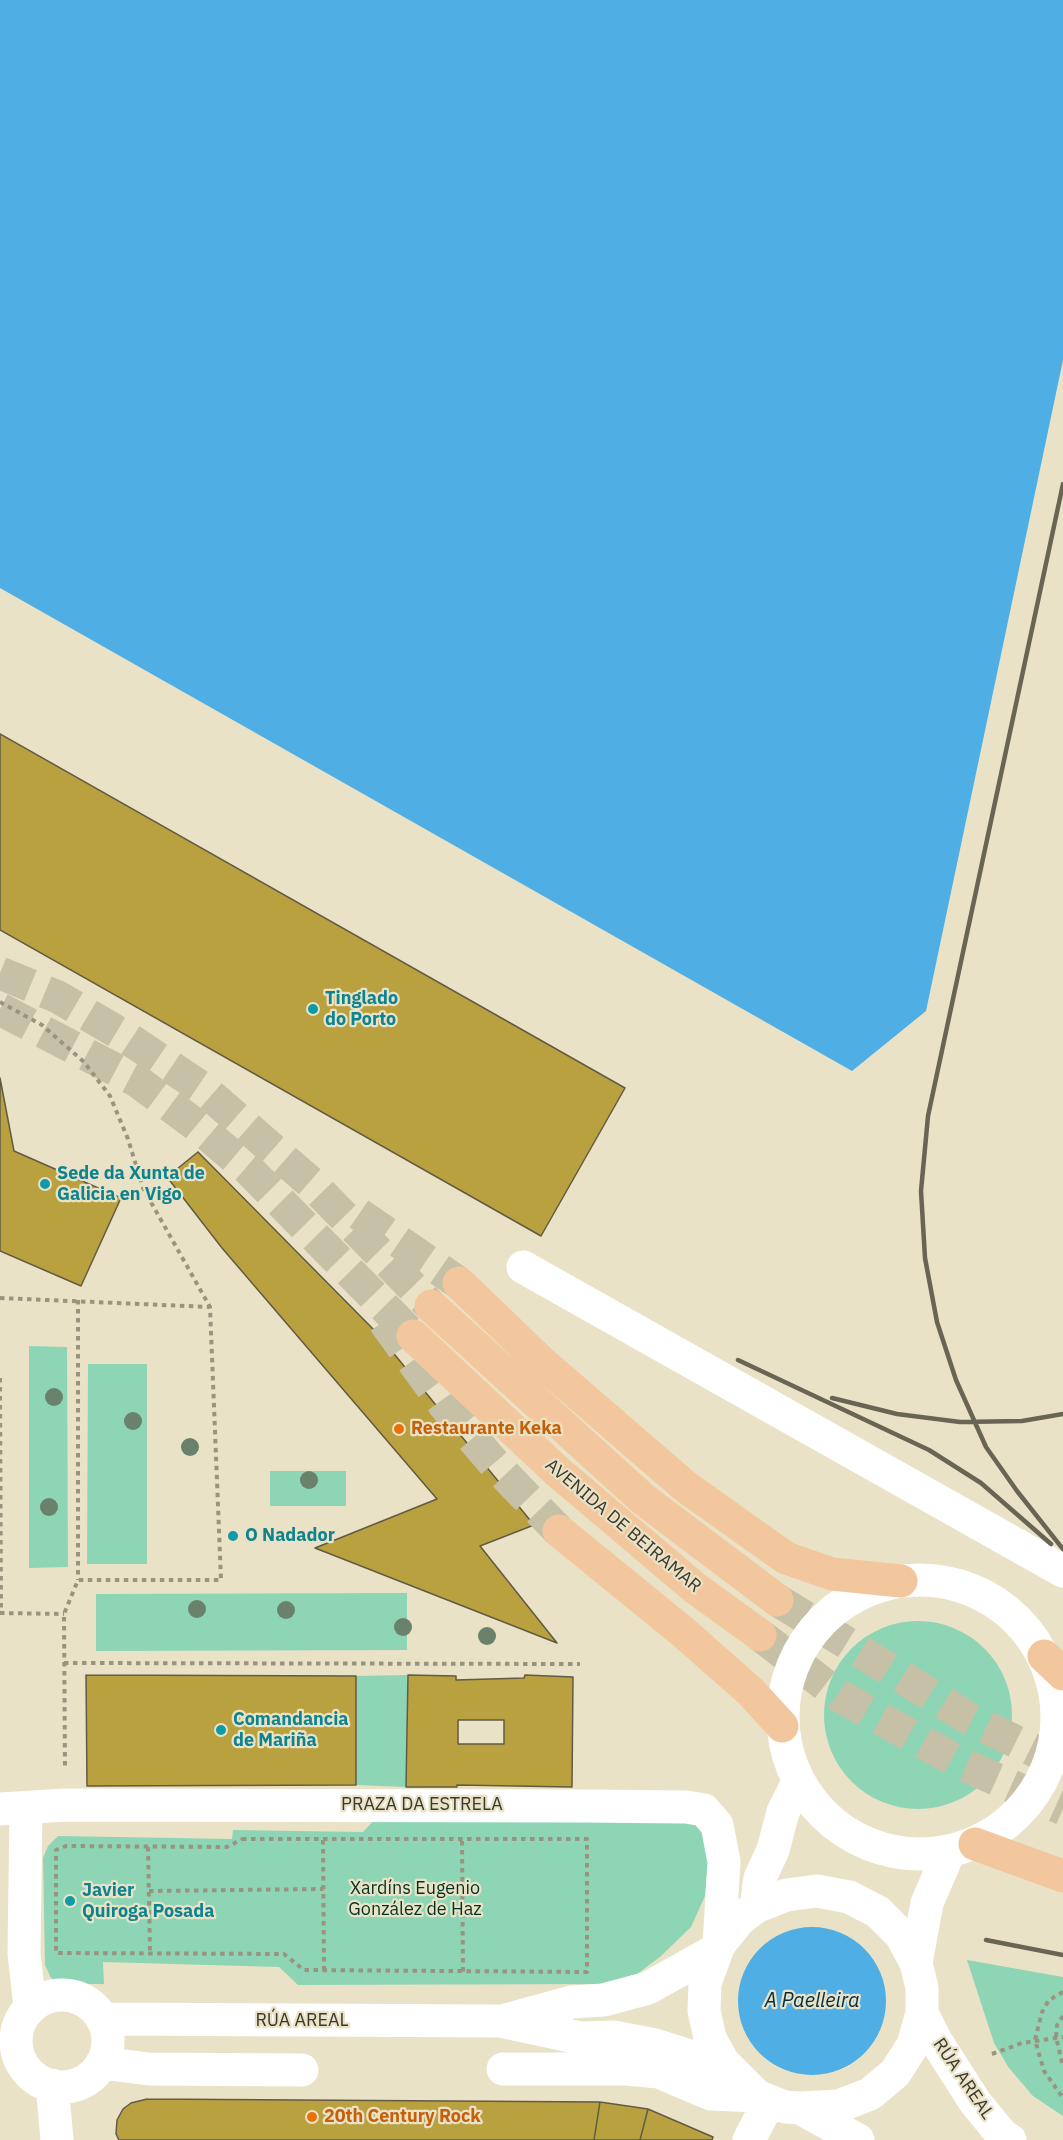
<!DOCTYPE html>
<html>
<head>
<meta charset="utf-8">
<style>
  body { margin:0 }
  canvas { display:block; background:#e9e2c6 }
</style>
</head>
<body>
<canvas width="1063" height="2140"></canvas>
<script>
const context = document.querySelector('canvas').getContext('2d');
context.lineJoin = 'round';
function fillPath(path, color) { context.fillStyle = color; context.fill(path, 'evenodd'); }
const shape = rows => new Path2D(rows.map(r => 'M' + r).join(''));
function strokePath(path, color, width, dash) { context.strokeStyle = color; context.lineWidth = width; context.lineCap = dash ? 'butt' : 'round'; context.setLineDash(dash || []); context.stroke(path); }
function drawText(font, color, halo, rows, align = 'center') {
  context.font = font + ' "IBM Plex Sans",sans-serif'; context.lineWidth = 4.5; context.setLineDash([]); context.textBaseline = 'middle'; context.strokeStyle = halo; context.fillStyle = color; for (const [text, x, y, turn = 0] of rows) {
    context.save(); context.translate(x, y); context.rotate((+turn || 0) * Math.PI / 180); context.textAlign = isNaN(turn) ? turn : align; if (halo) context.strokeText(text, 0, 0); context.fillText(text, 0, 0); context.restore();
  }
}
const green = shape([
  [29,1346,67,1347,68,1567,29,1568],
  [88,1364,147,1364,147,1564,87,1564],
  [270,1471,346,1471,346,1506,270,1506],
  [407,1593,407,1650,96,1651,96,1594],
  '824 1715a94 94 0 1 1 188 0a94 94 0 1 1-188 0Z',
  [408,1675,406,1787,356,1785,356,1676],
  [380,1814,695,1823,710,1841,705,1896,691,1927,660,1957,637,1974,599,1984,298,1985,279,1967,103,1962,104,1984,64,1984,51,1978,45,1965,43,1858,48,1846,58,1836,232,1839,233,1830,363,1832],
  [967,1960,1063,1977,1063,2116,1033,2096,1009,2068,994,2043]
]);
const water = shape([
  [0,0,1063,0,1063,360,926,1011,852,1071,0,588],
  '738 2001a74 74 0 1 1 148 0a74 74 0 1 1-148 0Z'
]);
const building = shape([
  [0,734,625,1088,541,1236,0,930,0,734],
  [0,1078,14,1151,121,1198,81,1286,0,1251,0,1078],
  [198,1152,377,1333,534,1525,480,1546,557,1643,315,1548,437,1499,222,1248,167,1177,198,1152],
  [86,1675,356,1676,356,1785,87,1786,86,1675],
  [408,1675,456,1676,456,1680,524,1678,525,1675,573,1677,572,1787,457,1785,457,1787,406,1787,408,1675],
  [458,1720,504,1720,504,1744,458,1744,458,1720],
  [147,2099,600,2102,594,2140,119,2140,116,2134,117,2120,123,2109,131,2103,147,2099],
  [600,2102,648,2109,640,2140,594,2140,600,2102],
  [648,2109,713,2137,712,2140,640,2140,648,2109]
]);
const majorTunnel = shape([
  [0,973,58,997,129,1039,202,1088,310,1182,431,1306],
  [0,1009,137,1081,196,1125,249,1170,413,1336],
  [359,1214,459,1283],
  [384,1321,446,1407,498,1468,559,1531],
  [777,1600,970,1719,1063,1765],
  [760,1635,838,1695,962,1764,1063,1809]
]);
const path = shape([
  [0,1002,42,1025,84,1062,110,1096,128,1139,143,1188,210,1307,221,1580,78,1580,64,1614,65,1769],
  [0,1298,210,1307],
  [78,1300,78,1580],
  [0,1378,1,1613],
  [0,1613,64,1614],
  [64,1663,580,1664],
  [242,1839,587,1839,587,1972,304,1970,284,1954,56,1953,56,1850,66,1846,227,1847,242,1839],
  [323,1840,324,1971],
  [462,1841,463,1972],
  [148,1847,150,1953],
  [149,1891,323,1889],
  [1063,1992,1049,2000,1042,2012,1035,2040,1044,2071,1063,2098],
  [1063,2016,1057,2025,1056,2037,1063,2067],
  [992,2054,1022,2043,1063,2037]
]);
const minor = shape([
  [523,1267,1063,1571],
  '783 1717a137 137 0 1 1 274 0a137 137 0 1 1-274 0Z',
  [26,1808,24,1953,30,2007],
  [0,1809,65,1805,580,1806,686,1807,704,1810,717,1825,724,1862,719,1945],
  [756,1907,760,1878,773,1850,783,1812,798,1782],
  [916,1963,927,1903,949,1852],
  '16 2041a46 46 0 1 1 92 0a46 46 0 1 1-92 0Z',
  [922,2013,936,2041,975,2102,1002,2135,1010,2140],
  [102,2019,501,2021,580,2038,614,2037,655,2045,728,2068],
  [506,2020,572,2002,604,2000,648,1988,716,1950],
  [102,2063,149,2069,302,2070],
  [503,2069,626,2069,659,2072,711,2094,757,2096,785,2107,800,2108,839,2106,870,2094,895,2073,913,2045,922,2013,922,1988,916,1963,901,1935,878,1912,849,1897,817,1891,786,1895,756,1907,740,1919,719,1945,705,1983,704,2011,710,2038,723,2062,757,2096],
  [52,2085,57,2140],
  [800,2108,858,2140],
  [749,2140,763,2113,774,2103]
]);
const major = shape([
  [459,1283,540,1361,686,1487,786,1558,832,1574,901,1581],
  [431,1306,643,1499,777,1600],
  [413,1336,558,1472,695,1588,760,1635],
  [559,1531,683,1632,751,1692,782,1726],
  [1044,1656,1063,1674],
  [975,1844,1063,1876]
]);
const rail = shape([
  [1063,484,928,1116,921,1191,925,1258,937,1322,956,1380,986,1447,1017,1491,1063,1549],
  [738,1360,929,1450,981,1483,1051,1544],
  [832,1398,897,1414,960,1422,1022,1421,1063,1414],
  [986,1940,1063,1955]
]);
const trees = [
  [54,1397],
  [133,1421],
  [190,1447],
  [309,1480],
  [49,1507],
  [197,1609],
  [286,1610],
  [403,1627],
  [487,1636]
];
const markers = [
  [313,1009,6,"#0f9aa8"],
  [45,1184,6,"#0f9aa8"],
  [399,1429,6,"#e8710a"],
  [233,1536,6,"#0f9aa8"],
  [221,1730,6,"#0f9aa8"],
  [70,1901,6,"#0f9aa8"],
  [312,2117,6,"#e8710a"]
];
const cultureNames = [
  ["Tinglado",325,999],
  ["do Porto",325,1020],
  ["Sede da Xunta de",57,1174],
  ["Galicia en Vigo",57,1195],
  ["O Nadador",245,1536],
  ["Comandancia",233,1720],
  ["de Mariña",233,1741],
  ["Javier",82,1891],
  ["Quiroga Posada",82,1912]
];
const foodNames = [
  ["Restaurante Keka",411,1429],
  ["20th Century Rock",324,2117]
];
const streetNames = [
  ["AVENIDA DE BEIRAMAR",623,1526,40],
  ["PRAZA DA ESTRELA",422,1805],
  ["RÚA AREAL",302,2021],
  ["RÚA AREAL",963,2079,56]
];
const parkNames = [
  ["Xardíns Eugenio",415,1889],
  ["González de Haz",415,1910]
];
const waterNames = [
  ["A Paelleira",812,2001]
];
fillPath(green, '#8ed5b5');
fillPath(water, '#4fafe5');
fillPath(building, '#b9a140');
strokePath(building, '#625b43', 1.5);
strokePath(majorTunnel, '#c6c0a7', 33, [33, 16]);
strokePath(path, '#999480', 4, [4.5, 4.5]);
strokePath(minor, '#fff', 33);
strokePath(major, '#f3c79d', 33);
strokePath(rail, '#696555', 4.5);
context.fillStyle = '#6a826c';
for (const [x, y] of trees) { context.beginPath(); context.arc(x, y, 9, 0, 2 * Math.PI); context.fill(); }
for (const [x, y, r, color] of markers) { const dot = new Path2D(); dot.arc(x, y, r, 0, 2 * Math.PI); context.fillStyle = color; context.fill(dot); strokePath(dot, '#e9e2c6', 2); }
drawText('bold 18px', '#0d838f', '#e9e2c6', cultureNames, 'left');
drawText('bold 18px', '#c56008', '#e9e2c6', foodNames, 'left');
drawText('18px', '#3b382d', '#e9e2c6', streetNames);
drawText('18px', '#023423', '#e9e2c6', parkNames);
drawText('italic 20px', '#022e43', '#e9e2c6', waterNames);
</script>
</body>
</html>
